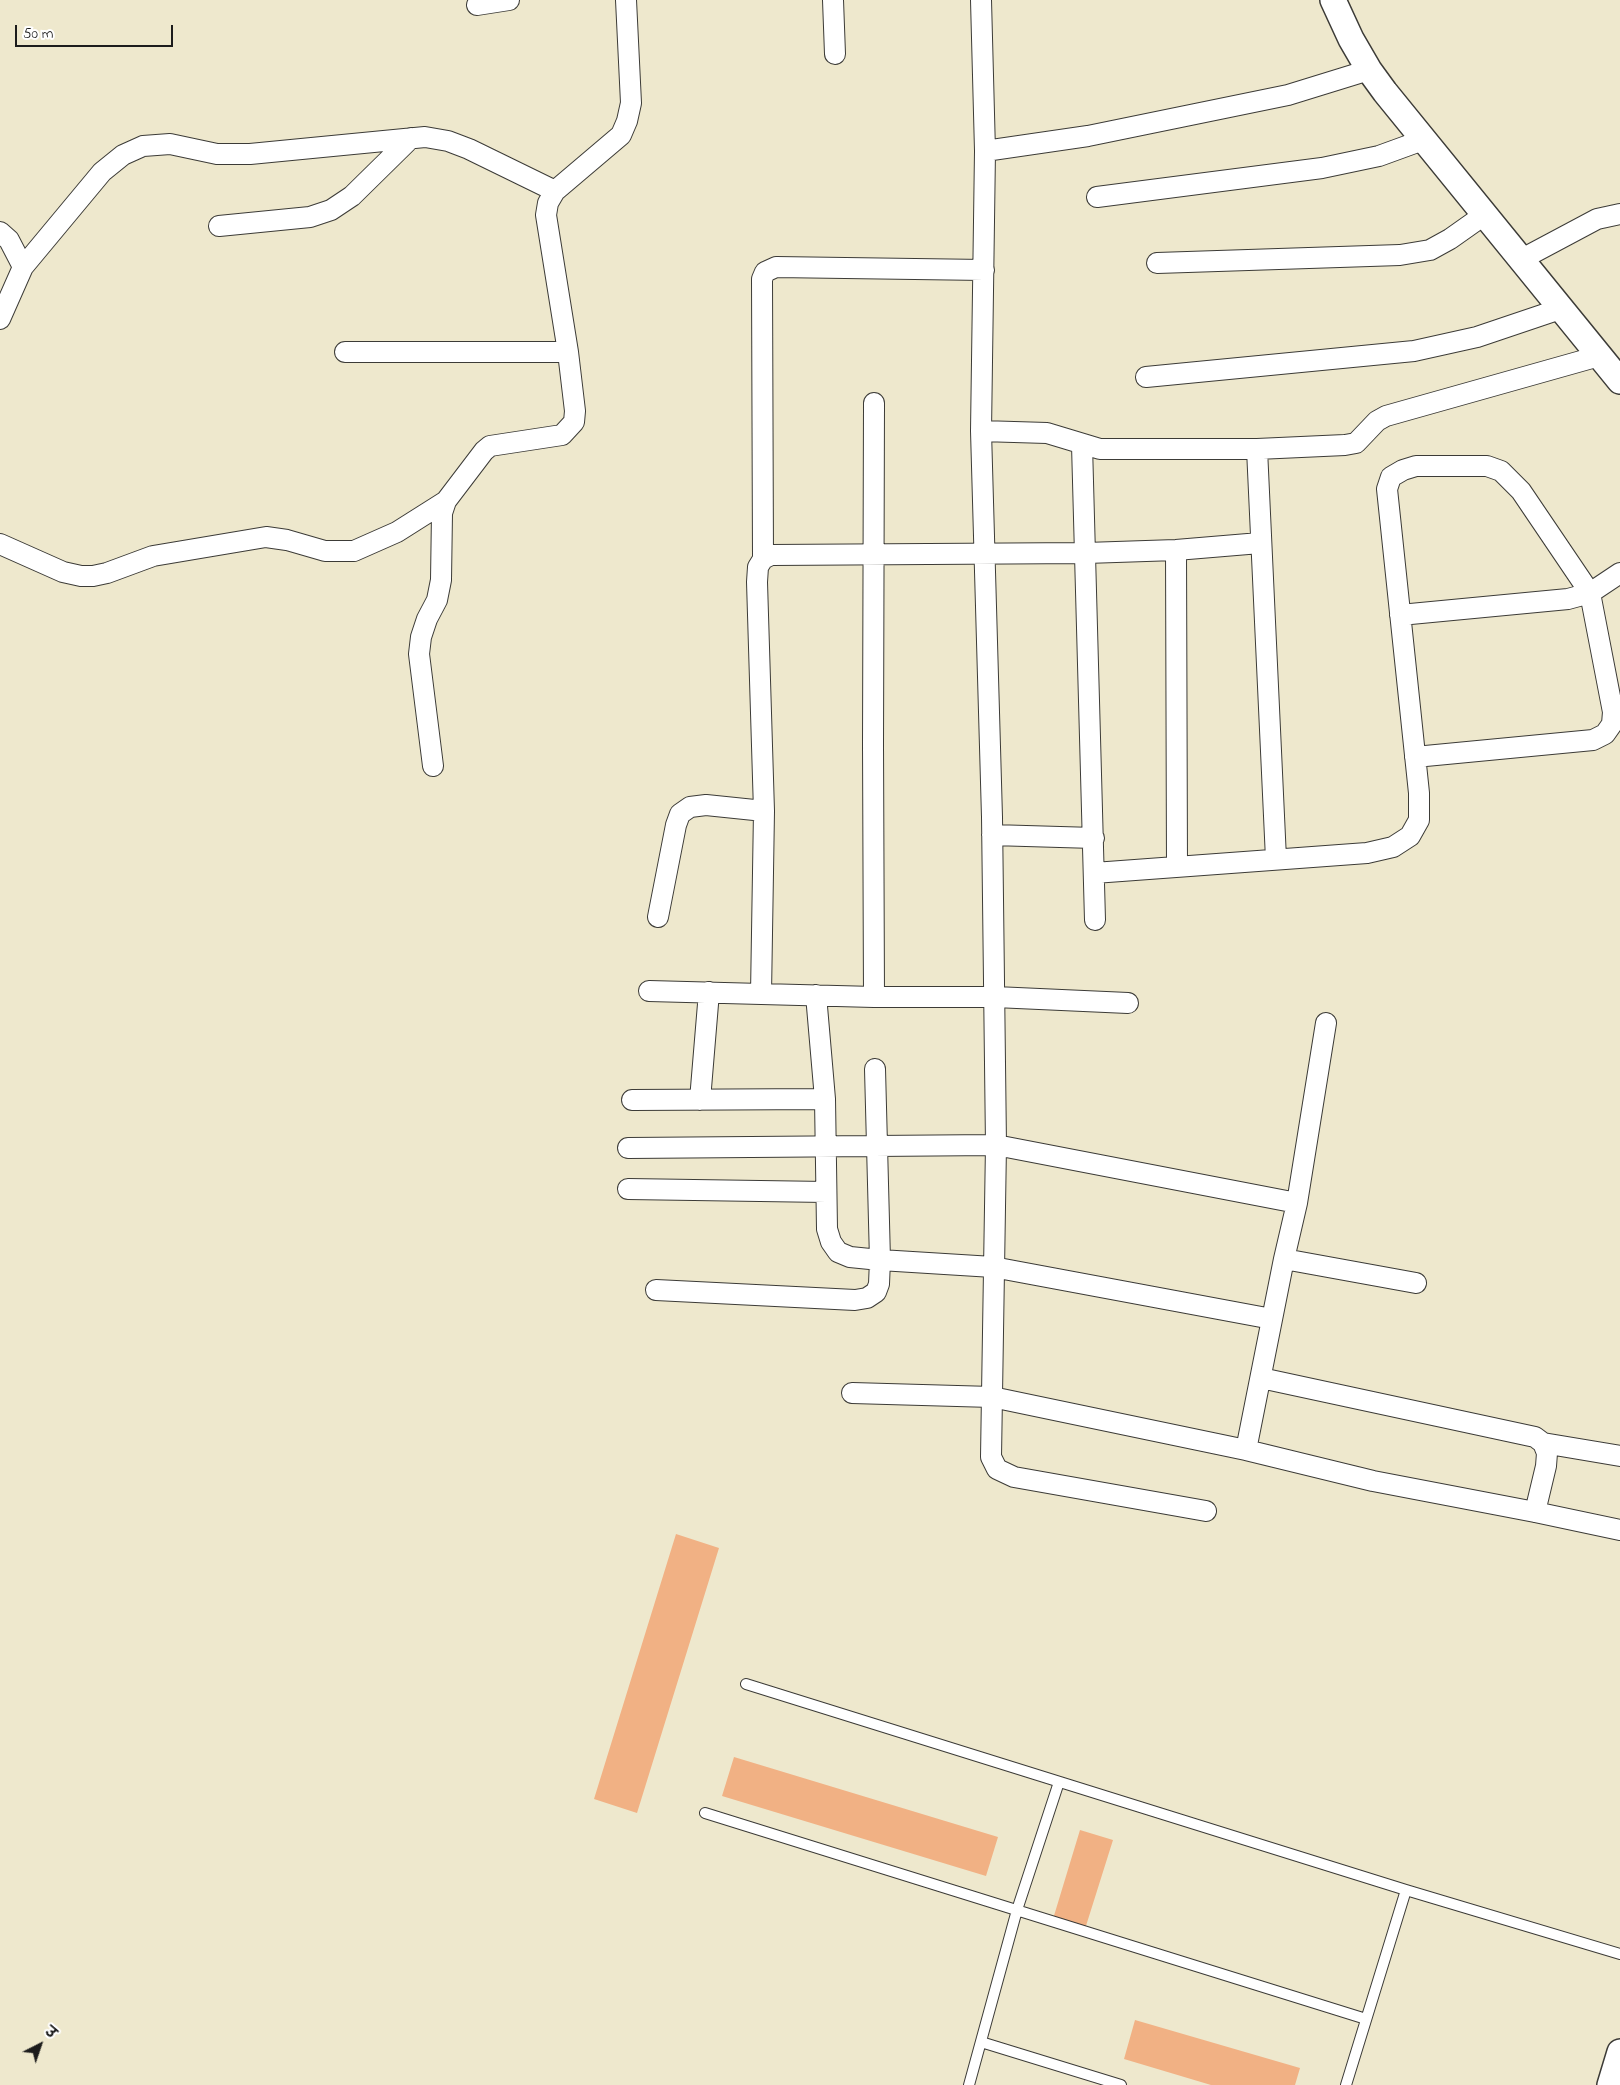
<!DOCTYPE html>
<html>
<head>
<meta charset="utf-8">
<style>
  body { margin:0 }
  #map { position:relative; width:1620px; height:2085px; overflow:hidden; background:#eee8cd; font-family:"Indie Flower","Playpen Sans Deva",sans-serif }
  canvas { display:block }
  .north { position:absolute; left:15px; top:2020px; width:50px; height:50px; -webkit-text-stroke:4px #fff; paint-order:stroke; rotate:41deg; font-size:14px; font-weight:700; line-height:20px; text-align:center; color:#1c1c1c }
  .north::after { content:''; display:block; margin:auto; width:18px; height:22px; background:#1c1c1c; clip-path:polygon(50% 0,100% 100%,50% 72%,0 100%) }
  .scale { position:absolute; left:15px; top:25px; width:158px; height:22px; box-sizing:border-box; border:2px solid #1c1c1c; border-top:0; padding-left:6px; font-size:15px; line-height:18px; white-space:nowrap; color:#1c1c1c; -webkit-text-stroke:4px #fff; paint-order:stroke }
</style>
</head>
<body>
<div id="map">
<canvas width="1620" height="2085"></canvas>
<div class="north">उ</div>
<div class="scale">50 m</div>
</div>
<script>
const context = document.querySelector('canvas').getContext('2d');
context.lineJoin = 'round';
function fillPath(path, color) { context.fillStyle = color; context.fill(path, 'evenodd'); }
const shape = rows => new Path2D(rows.map(r => 'M' + r).join(''));
function strokePath(path, color, width, dash) { context.strokeStyle = color; context.lineWidth = width; context.lineCap = dash ? 'butt' : 'round'; context.setLineDash(dash || []); context.stroke(path); }
const building = shape([
  [676,1534,719,1548,637,1813,594,1799],
  [734,1757,998,1837,986,1876,722,1796],
  [1080,1830,1113,1840,1085,1929,1053,1919],
  [1135,2020,1300,2068,1295,2085,1211,2085,1124,2059]
]);
const service = shape([
  [746,1684,1406,1890,1620,1954],
  [705,1813,1366,2019],
  [981,2042,1121,2085],
  [969,2085,1017,1910,1059,1782],
  [1346,2085,1406,1890]
]);
const minor = shape([
  [833,0,835,54],
  [981,0,985,151,981,431,992,817,996,1145,991,1457,997,1469,1014,1477,1206,1511],
  [477,5,509,0],
  [985,151,1088,136,1288,95,1369,70],
  [1097,197,1322,168,1379,156,1423,140],
  [219,226,310,217,331,210,352,196,411,138],
  [0,232,9,240,23,267,0,319],
  [1520,260,1597,219,1620,214],
  [1157,263,1400,255,1430,250,1450,239,1484,215],
  [23,267,102,172,123,155,143,146,170,144,217,154,250,154,425,137,448,141,469,149,555,191],
  [345,352,568,352],
  [1146,377,1414,351,1477,337,1560,309],
  [981,431,1047,433,1100,449,1257,449,1345,445,1356,443,1377,421,1386,416,1599,356],
  [1082,445,1095,920],
  [1257,449,1276,859],
  [0,544,63,572,81,576,93,576,107,573,153,556,266,537,287,540,325,551,354,551,397,532,446,501],
  [1176,550,1177,867],
  [763,559,762,279,765,272,776,267,984,270],
  [1400,615,1568,599,1590,593,1620,573],
  [433,766,419,654,421,637,427,619,437,600,441,580,442,513,446,501,484,451,490,446,562,435,574,422,575,411,568,352,546,215,548,203,555,191,621,135,627,121,631,103,626,0],
  [992,835,1094,838],
  [1094,873,1367,853,1393,847,1410,836,1419,820,1419,793,1387,489,1391,477,1403,470,1416,466,1487,466,1501,471,1521,491,1590,593,1613,712,1612,724,1605,734,1593,740,1415,757],
  [658,917,676,825,680,814,690,807,706,805,764,811],
  [649,991,874,997,995,997,1128,1003],
  [761,994,764,811,757,582,758,567,763,559,771,555,1086,553,1176,550,1260,543],
  [816,995,825,1099,827,1229,831,1242,838,1252,850,1257,880,1260,993,1267,1272,1319],
  [874,997,873,743,874,403],
  [632,1100,825,1099],
  [700,1100,709,992],
  [628,1148,996,1145,1297,1203],
  [628,1189,826,1192],
  [1284,1259,1416,1283],
  [656,1290,855,1300,867,1298,876,1292,879,1284,880,1260,875,1069],
  [1261,1378,1535,1437,1543,1443,1547,1453,1546,1466,1535,1512],
  [852,1393,992,1397,1246,1450,1373,1481,1535,1512,1620,1530],
  [1543,1443,1620,1456],
  [1246,1450,1284,1259,1297,1203,1326,1023]
]);
const tertiary = shape([
  [1333,0,1351,39,1369,70,1385,92,1620,381],
  [1610,2085,1620,2052]
]);
fillPath(building, '#f1b184');
strokePath(service, '#3c3b37', 12);
strokePath(minor, '#3c3b37', 22);
strokePath(tertiary, '#3c3b37', 28);
strokePath(service, '#fff', 10);
strokePath(minor, '#fff', 20);
strokePath(tertiary, '#fff', 25);
</script>
</body>
</html>
